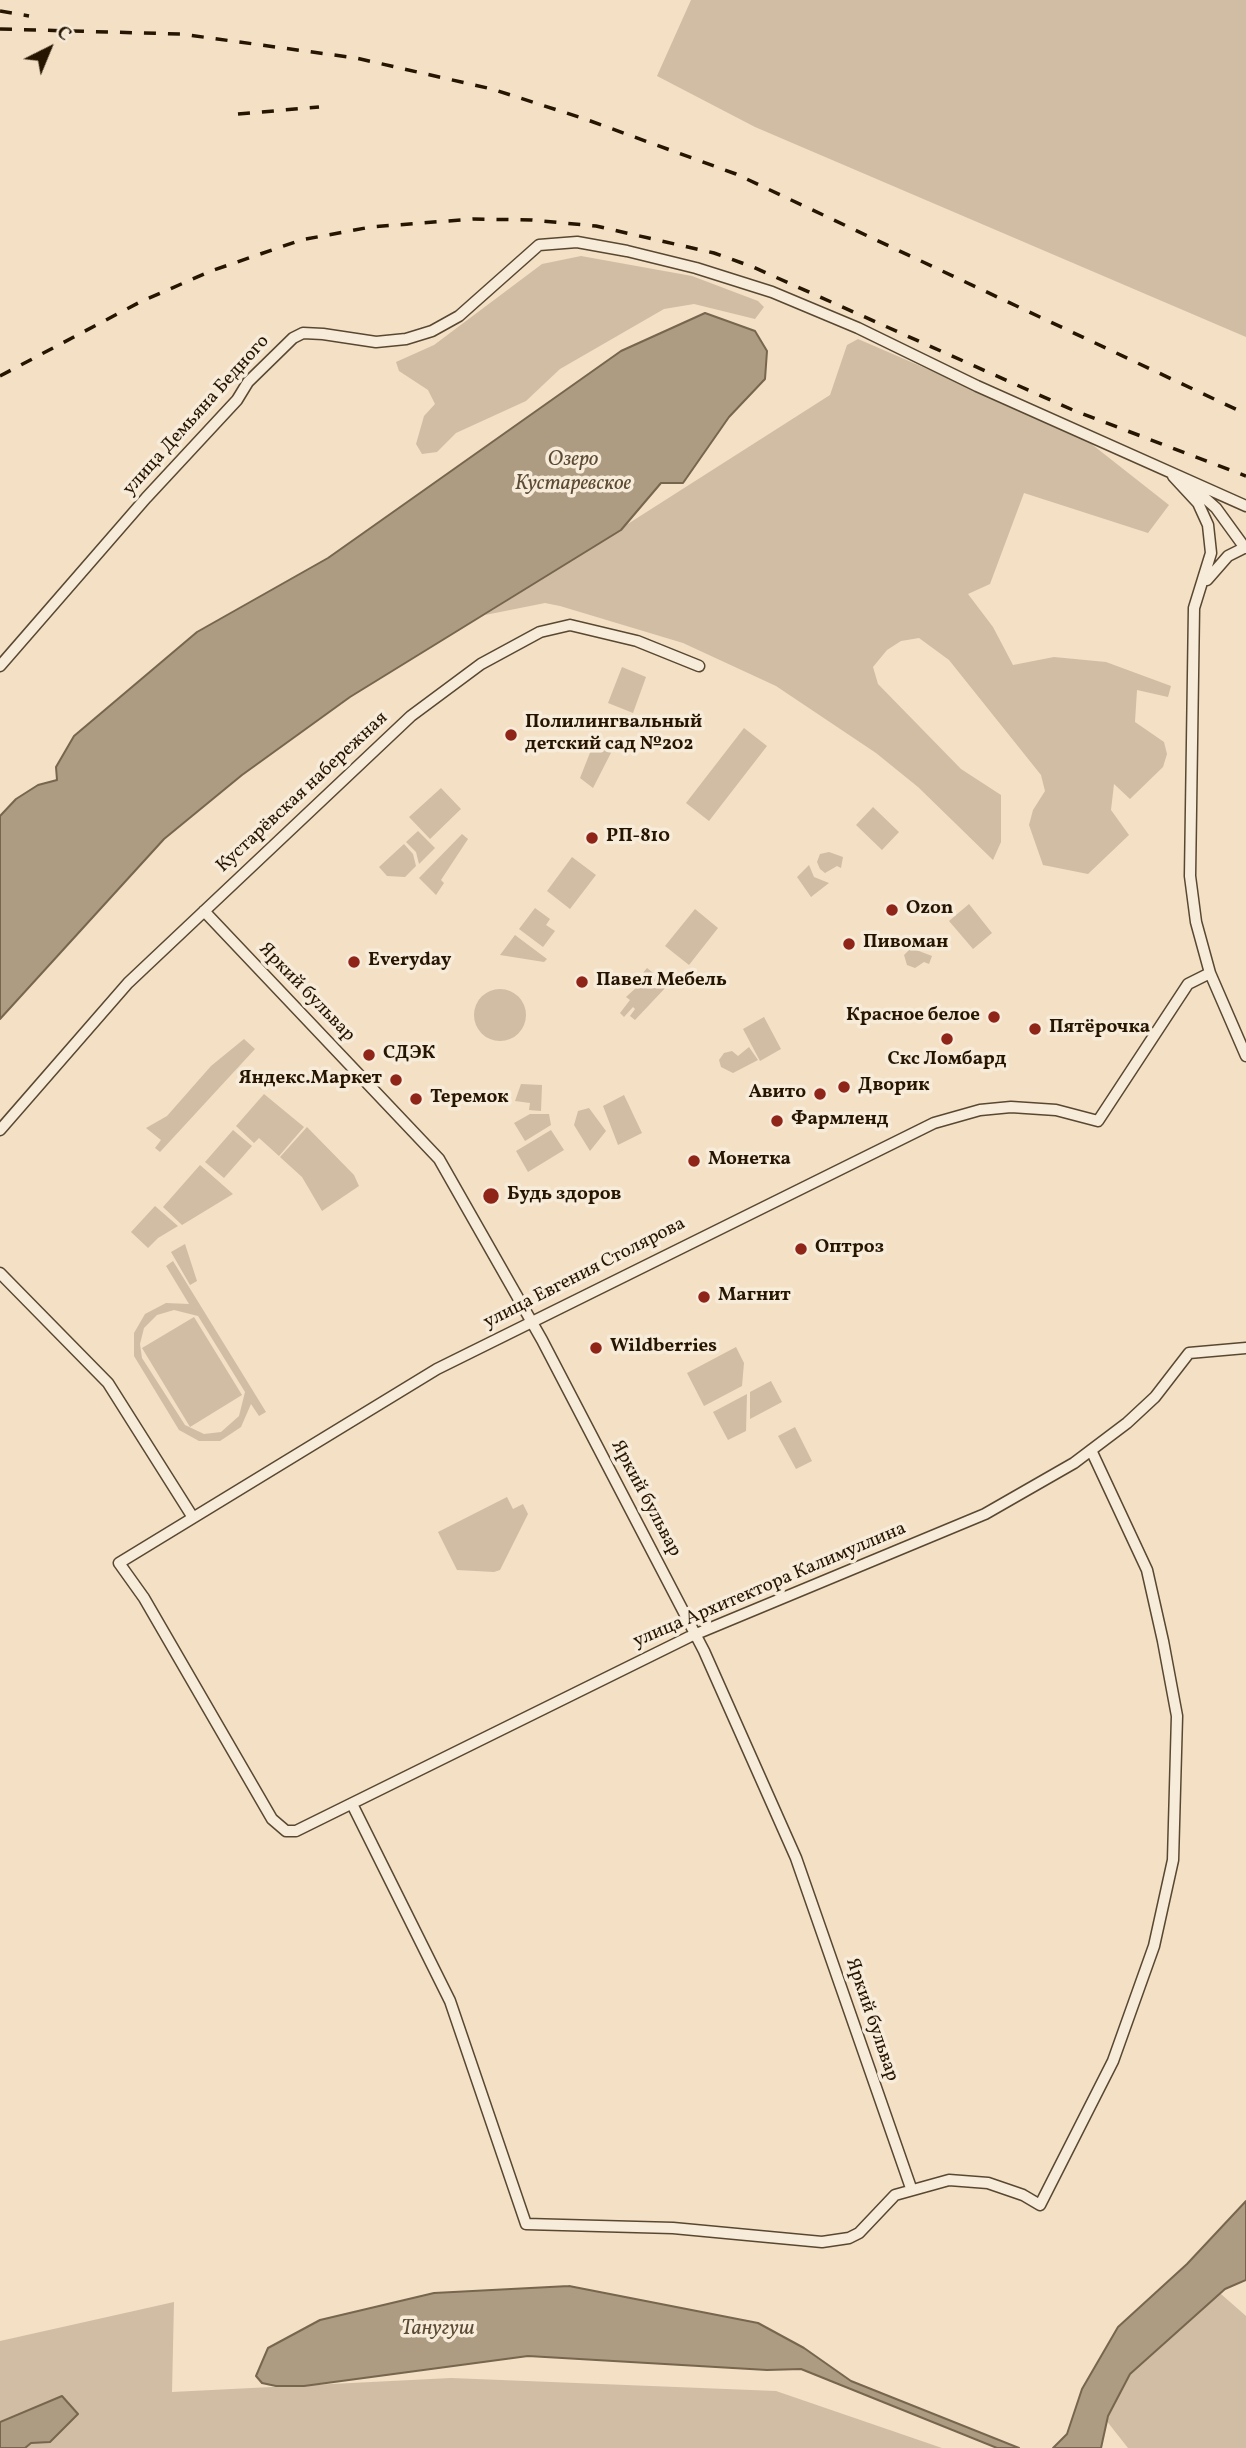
<!DOCTYPE html>
<html>
<head>
<meta charset="utf-8">
<style>
  body { margin:0 }
  #map { position:relative; width:1246px; height:2448px; overflow:hidden; background:#f3e0c5; font-family:Vollkorn,serif }
  canvas { display:block }
  .north { position:absolute; left:14px; top:14px; width:70px; height:70px; -webkit-text-stroke:5px #f7ebd9; paint-order:stroke; rotate:43deg; font-size:19px; font-weight:700; line-height:28px; text-align:center; color:#261500 }
  .north::after { content:''; display:block; margin:auto; width:24px; height:32px; background:#261500; clip-path:polygon(50% 0,100% 100%,50% 72%,0 100%) }
</style>
</head>
<body>
<div id="map">
<canvas width="1246" height="2448"></canvas>
<div class="north">С</div>
</div>
<script>
const context = document.querySelector('canvas').getContext('2d');
context.lineJoin = 'round';
function fillPath(path, color) { context.fillStyle = color; context.fill(path, 'evenodd'); }
const shape = rows => new Path2D(rows.map(r => 'M' + r).join(''));
function strokePath(path, color, width, dash) { context.strokeStyle = color; context.lineWidth = width; context.lineCap = dash ? 'butt' : 'round'; context.setLineDash(dash || []); context.stroke(path); }
function drawText(font, color, halo, rows, align = 'center') {
  context.font = font + ' Vollkorn,serif'; context.lineWidth = 7; context.setLineDash([]); context.textBaseline = 'middle'; context.strokeStyle = halo; context.fillStyle = color; for (const [text, x, y, turn = 0] of rows) {
    context.save(); context.translate(x, y); context.rotate((+turn || 0) * Math.PI / 180); context.textAlign = isNaN(turn) ? turn : align; if (halo) context.strokeText(text, 0, 0); context.fillText(text, 0, 0); context.restore();
  }
}
const green = shape([
  [691,0,1246,0,1246,337,755,127,657,76],
  [581,256,692,276,758,301,764,307,755,319,694,304,664,309,560,369,526,401,456,433,437,452,422,454,416,444,424,416,435,404,428,390,399,371,396,362,434,345,542,264],
  [858,339,1080,435,1169,505,1148,533,1024,493,990,584,968,594,993,627,1013,665,1054,657,1106,662,1171,686,1168,697,1137,690,1135,722,1164,742,1167,754,1163,767,1130,799,1114,784,1111,810,1129,835,1088,874,1043,865,1029,825,1033,810,1045,791,1041,775,949,660,919,638,901,641,887,650,873,667,878,684,961,769,1001,795,1001,842,993,860,918,787,876,753,776,686,683,643,560,606,545,603,485,615,830,395,847,345],
  [622,667,646,677,633,713,608,703],
  [744,728,767,746,709,821,686,803],
  [595,740,602,744,608,740,615,745,593,788,580,778],
  [441,788,461,809,430,839,409,817],
  [873,807,899,832,882,850,856,825],
  [418,831,435,848,419,864,416,852,406,842],
  [462,834,468,839,441,880,444,883,436,895,419,878],
  [404,844,413,854,416,866,405,877,387,876,379,867],
  [829,852,843,857,841,868,837,866,825,873,820,869,817,862,820,854],
  [572,857,596,875,570,909,547,891],
  [809,865,814,877,829,883,811,897,797,877],
  [969,904,992,933,973,949,949,921],
  [535,908,550,919,546,925,555,931,543,947,519,929],
  [695,909,718,928,689,965,665,946],
  [515,935,547,959,544,962,500,955],
  [911,948,932,956,929,964,924,962,915,968,907,965,904,955],
  [647,968,668,985,635,1020,630,1016,635,1009,633,1007,624,1017,620,1013,630,1000,626,997,638,986,635,983,640,976,650,985,652,983,642,974],
  '474 1015a26 26 0 1 1 52 0a26 26 0 1 1-52 0Z',
  [764,1017,781,1049,760,1061,743,1029],
  [244,1039,255,1049,160,1152,155,1148,161,1140,146,1128,167,1116,211,1066],
  [749,1047,758,1060,733,1073,721,1067,719,1060,724,1053,732,1051,738,1056],
  [521,1084,542,1085,541,1111,529,1110,530,1103,515,1101],
  [264,1094,304,1127,279,1156,259,1138,254,1143,236,1126],
  [624,1095,642,1133,618,1145,603,1106],
  [589,1108,606,1131,590,1151,574,1125,578,1111],
  [530,1114,549,1114,551,1125,525,1141,514,1123],
  [307,1127,354,1175,359,1186,322,1211,302,1177,280,1157],
  [233,1130,252,1146,224,1178,205,1162],
  [551,1130,564,1150,528,1172,516,1151],
  [200,1165,233,1194,182,1225,163,1207],
  [155,1206,178,1226,158,1238,148,1248,131,1232],
  [185,1244,197,1281,190,1285,171,1252],
  [173,1261,266,1412,259,1416,251,1404,241,1427,220,1441,199,1441,179,1430,134,1356,134,1333,145,1314,166,1303,189,1304,166,1266],
  [174,1310,198,1316,245,1392,239,1416,221,1432,204,1434,185,1425,142,1358,140,1344,144,1328,157,1315],
  [194,1317,242,1395,190,1427,142,1348],
  [736,1347,744,1363,742,1386,704,1406,687,1373],
  [771,1381,782,1402,750,1419,750,1392],
  [747,1394,746,1431,728,1440,713,1412],
  [795,1427,812,1461,796,1469,778,1436],
  [507,1497,513,1509,523,1504,528,1514,500,1570,494,1572,457,1570,438,1532],
  [1213,2287,1246,2316,1246,2448,1128,2448,1087,2396],
  [174,2302,172,2392,451,2378,776,2391,942,2448,0,2448,0,2341]
]);
const water = shape([
  [705,313,755,331,767,351,765,379,729,417,683,483,661,483,621,530,350,697,242,775,164,839,0,1019,0,816,16,799,38,785,57,780,56,767,74,736,197,632,328,558,621,351,705,313],
  [1246,2201,1246,2280,1225,2289,1130,2374,1108,2416,1101,2448,1053,2448,1067,2434,1082,2389,1118,2327,1187,2264,1246,2201],
  [569,2286,758,2323,804,2348,851,2381,1019,2448,997,2448,801,2369,767,2370,528,2356,304,2386,276,2386,262,2383,256,2376,268,2348,320,2320,434,2293,569,2286],
  [62,2396,78,2414,50,2442,31,2443,25,2448,0,2448,0,2422,62,2396]
]);
const street = shape([
  [1173,476,1198,503,1208,525,1211,553,1194,608,1190,876,1196,922,1210,973,1246,1056],
  [1189,484,1216,508,1245,548],
  [1207,580,1228,556,1246,547],
  [0,666,146,498,237,400,248,382,293,338,303,333,323,334,376,342,406,339,432,331,459,316,539,245,577,242,627,251,696,268,772,292,858,328,977,386,1246,506],
  [204,911,439,1159,542,1340,704,1651,796,1858,911,2188],
  [1210,973,1188,984,1098,1121,1056,1110,1011,1107,980,1110,934,1123,437,1369,119,1563,144,1598,272,1819,286,1831,296,1831,689,1637,985,1514,1074,1463,1127,1423,1155,1397,1189,1353,1246,1348],
  [0,1130,128,983,411,716,481,664,540,632,570,625,637,641,699,666],
  [0,1273,108,1383,192,1516],
  [352,1804,450,2001,526,2224,673,2228,822,2242,849,2238,859,2233,895,2195,949,2180,988,2183,1023,2195,1040,2205,1113,2061,1154,1946,1173,1860,1177,1716,1163,1641,1147,1570,1091,1450]
]);
const rail = shape([
  [0,11,29,16],
  [0,29,181,34,356,58,492,89,585,119,736,174,1246,414],
  [238,114,319,107],
  [0,376,140,302,211,271,301,240,371,227,473,219,532,220,596,226,714,253,753,267,1075,411,1246,476]
]);
const markers = [
  [511,735,7,"#8f2418"],
  [592,838,7,"#8f2418"],
  [892,910,7,"#8f2418"],
  [849,944,7,"#8f2418"],
  [354,962,7,"#8f2418"],
  [582,982,7,"#8f2418"],
  [994,1017,7,"#8f2418"],
  [1035,1029,7,"#8f2418"],
  [947,1039,7,"#8f2418"],
  [369,1055,7,"#8f2418"],
  [396,1080,7,"#8f2418"],
  [844,1087,7,"#8f2418"],
  [820,1094,7,"#8f2418"],
  [416,1099,7,"#8f2418"],
  [777,1121,7,"#8f2418"],
  [694,1161,7,"#8f2418"],
  [491,1196,9,"#8f2418"],
  [801,1249,7,"#8f2418"],
  [704,1297,7,"#8f2418"],
  [596,1348,7,"#8f2418"]
];
const streetNames = [
  ["улица Демьяна Бедного",197,416,-48],
  ["Кустарёвская набережная",303,793,-43],
  ["Яркий бульвар",306,993,46],
  ["улица Евгения Столярова",585,1274,-27],
  ["Яркий бульвар",645,1499,62],
  ["улица Архитектора Калимуллина",770,1586,-23],
  ["Яркий бульвар",871,2020,71]
];
const poiNames = [
  ["Полилингвальный",525,724],
  ["детский сад №202",525,746],
  ["РП-810",606,838],
  ["Ozon",906,910],
  ["Пивоман",863,944],
  ["Everyday",368,962],
  ["Павел Мебель",596,982],
  ["Красное белое",980,1017,"right"],
  ["Пятёрочка",1049,1029],
  ["СДЭК",383,1055],
  ["Скс Ломбард",947,1061,"center"],
  ["Яндекс.Маркет",382,1080,"right"],
  ["Дворик",858,1087],
  ["Авито",806,1094,"right"],
  ["Теремок",430,1099],
  ["Фармленд",791,1121],
  ["Монетка",708,1161],
  ["Будь здоров",507,1196],
  ["Оптроз",815,1249],
  ["Магнит",718,1297],
  ["Wildberries",610,1348]
];
const waterNames = [
  ["Озеро",573,461],
  ["Кустаревское",573,485],
  ["Танугуш",438,2330]
];
fillPath(green, '#d0bda4');
fillPath(water, '#ad9b82');
strokePath(water, '#77654e', 2);
strokePath(street, '#594831', 13);
strokePath(street, '#f7ebd9', 10);
strokePath(rail, '#261500', 3.5, [12, 12]);
for (const [x, y, r, color] of markers) { const dot = new Path2D(); dot.arc(x, y, r, 0, 2 * Math.PI); context.fillStyle = color; context.fill(dot); strokePath(dot, '#f7ebd9', 2.5); }
drawText('19px', '#261500', '#f7ebd9', streetNames);
drawText('bold 19px', '#261500', '#f7ebd9', poiNames, 'left');
drawText('italic 21px', '#5c4b34', '#f7ebd9', waterNames);
</script>
</body>
</html>
